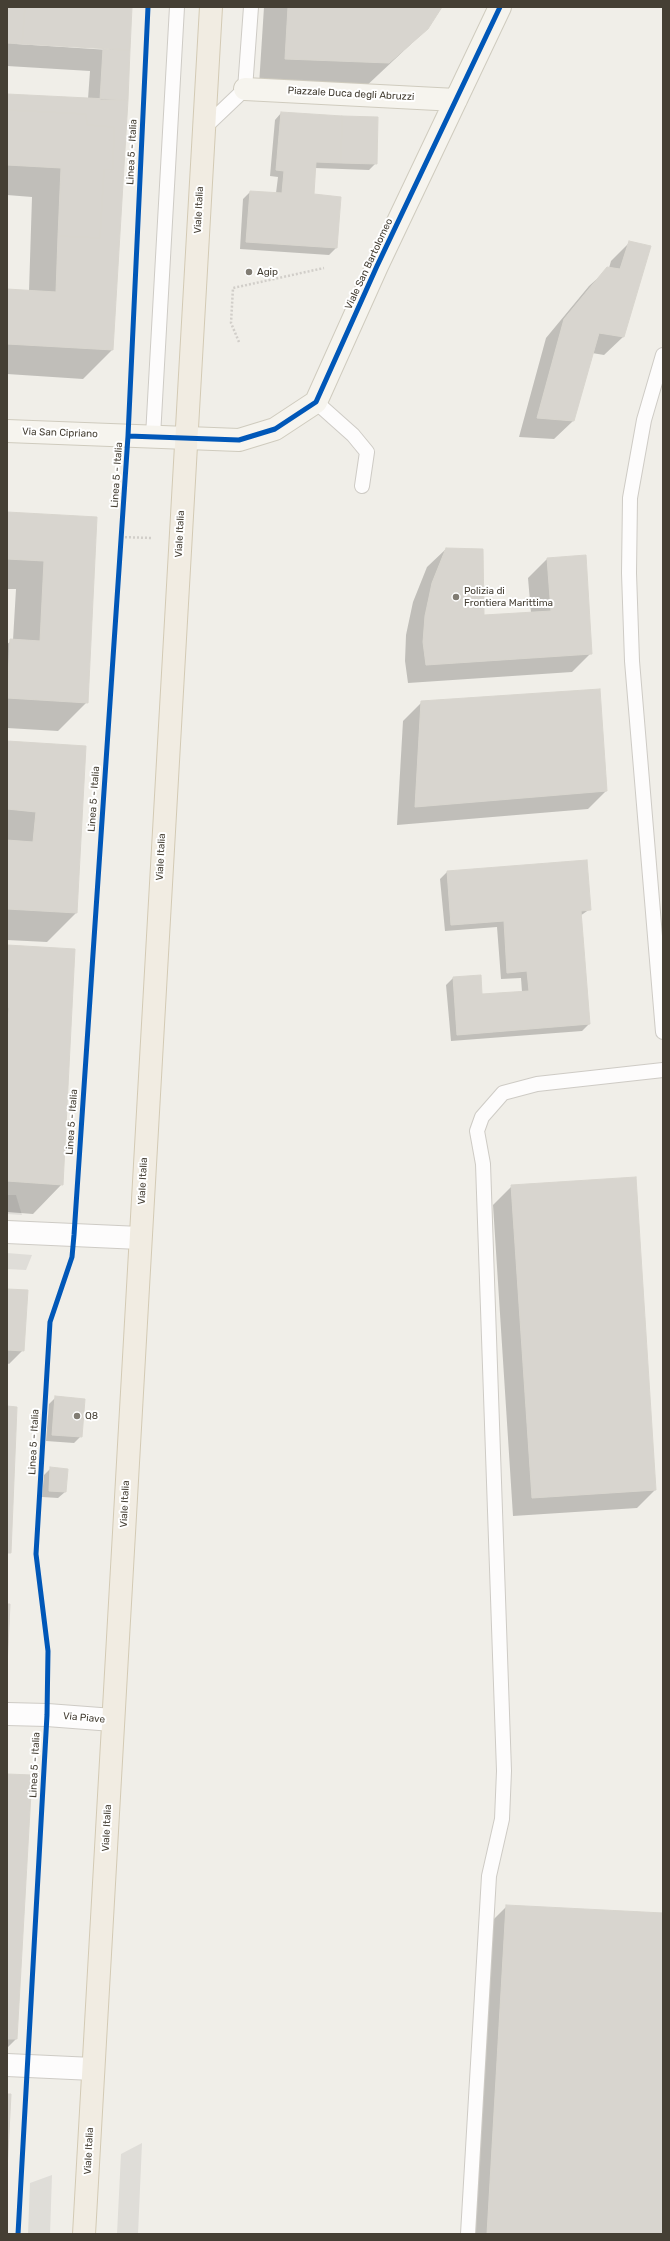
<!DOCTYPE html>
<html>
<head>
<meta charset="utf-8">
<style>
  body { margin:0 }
  #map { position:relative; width:670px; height:2241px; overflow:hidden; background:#f0eee8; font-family:Rubik,sans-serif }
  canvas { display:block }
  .frame { position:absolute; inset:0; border:8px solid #453f34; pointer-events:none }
</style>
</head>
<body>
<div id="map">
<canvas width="670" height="2241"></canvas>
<div class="frame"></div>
</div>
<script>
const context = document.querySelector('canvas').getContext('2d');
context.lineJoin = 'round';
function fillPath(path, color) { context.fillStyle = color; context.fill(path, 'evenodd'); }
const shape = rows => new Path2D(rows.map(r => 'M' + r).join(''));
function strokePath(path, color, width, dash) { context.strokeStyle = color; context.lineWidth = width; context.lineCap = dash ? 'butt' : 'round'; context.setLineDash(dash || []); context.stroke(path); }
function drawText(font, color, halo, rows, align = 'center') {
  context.font = font + ' Rubik,sans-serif'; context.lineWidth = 4; context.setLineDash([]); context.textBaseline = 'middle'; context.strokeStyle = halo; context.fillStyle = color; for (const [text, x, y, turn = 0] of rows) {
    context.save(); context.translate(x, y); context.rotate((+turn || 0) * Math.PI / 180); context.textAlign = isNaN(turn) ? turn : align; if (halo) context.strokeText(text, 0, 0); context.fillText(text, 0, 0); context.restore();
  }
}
const parking = shape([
  [7,1195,16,1195,22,1215,7,1214],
  [7,1253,32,1255,26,1270,7,1269],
  [142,2143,138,2234,117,2234,121,2154],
  [52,2175,50,2234,28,2234,30,2183]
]);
const shadow = shape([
  [7,7,131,7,112,350,83,379,7,374,7,290,29,291,32,197,7,195,7,95,88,99,90,71,7,66],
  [18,42,109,48,109,50,17,44],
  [264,7,441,7,427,29,362,90,259,85],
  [281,113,376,163,369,170,315,168,313,195,336,248,329,255,240,249,243,199,250,192,276,193,278,177,270,176,275,120],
  [630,242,623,337,604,355,592,353,573,421,554,439,519,437,546,338,589,286,609,268,611,261],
  [7,513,96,518,87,702,58,731,7,728,7,644,13,640,16,589,7,589],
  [446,549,483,617,531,613,528,578,547,559,585,556,591,653,572,672,408,683,405,661,406,635,413,602,427,567],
  [422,702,606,791,588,809,397,825,403,721],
  [7,742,85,747,76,913,47,942,7,940],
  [447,872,590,909,580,916,589,1024,582,1031,451,1041,446,985,453,978,481,996,522,992,521,978,501,979,497,927,445,931,440,879],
  [7,946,62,1184,33,1214,7,1212],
  [512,1186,655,1490,637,1508,513,1516,493,1205],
  [7,1290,23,1350,9,1364,7,1363],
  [56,1397,81,1436,74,1443,46,1441,49,1404],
  [51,1468,65,1492,58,1498,42,1497,44,1475],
  [7,1774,16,2039,7,2048],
  [507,1906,663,1914,662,2234,470,2234,488,1925]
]);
const building = shape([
  [7,7,25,7,22,44,7,43,7,7],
  [25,7,132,7,130,50,22,44,25,7],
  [288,7,442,7,428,29,389,63,285,59,288,7],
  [103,49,130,50,128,100,100,100,103,49],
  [7,94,128,100,113,350,7,344,7,289,56,292,58,236,100,238,104,169,113,169,114,127,87,125,86,114,7,110,7,94],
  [7,110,86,114,87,125,114,127,113,169,104,169,100,238,58,236,61,168,7,165,7,110],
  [281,112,342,116,341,163,316,162,314,194,341,197,337,248,246,242,250,191,282,193,284,171,276,170,281,112],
  [342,116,378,117,377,164,341,163,342,116],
  [629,241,651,246,624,337,599,333,574,421,537,418,564,319,607,267,620,269,629,241],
  [7,512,97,517,88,703,7,698,10,639,40,641,44,561,7,559,7,512],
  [446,548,483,549,484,615,551,611,547,558,586,555,592,654,426,665,423,642,425,616,432,583,446,548],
  [600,689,607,791,415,807,421,701,600,689],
  [7,741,86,746,77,913,7,909,7,840,33,842,36,812,7,809,7,741],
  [587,860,591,910,581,911,590,1024,457,1035,453,977,481,975,482,994,529,991,527,971,507,973,504,921,451,925,447,871,587,860],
  [7,945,75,949,63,1185,7,1181,7,1039,9,1008,7,1007,7,945],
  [636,1177,656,1490,532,1498,511,1185,636,1177],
  [7,1289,28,1290,24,1351,7,1350,7,1289],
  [55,1396,85,1399,82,1437,52,1435,55,1396],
  [7,1406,17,1407,11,1553,7,1553,7,1406],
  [50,1467,68,1469,66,1492,49,1491,50,1467],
  [7,1604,10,1604,7,1667,7,1604],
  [7,1774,32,1775,17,2039,7,2039,7,1774],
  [506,1905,663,1913,663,2234,487,2234,506,1905],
  [7,2094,11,2094,7,2171,7,2094]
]);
const path = shape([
  [239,342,231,323,233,288,324,268],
  [121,537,151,538]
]);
const lane = shape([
  [204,128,245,89,251,7],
  [663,355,644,420,630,498,629,573,632,661,663,1032],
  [316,402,353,435,367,452,362,486],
  [153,436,177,7],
  [468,2234,489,1876,502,1819,504,1771,483,1164,477,1131,482,1117,503,1093,537,1084,663,1070]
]);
const street = shape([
  [7,1232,140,1238],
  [7,1714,47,1715,113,1720],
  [7,2065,93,2069]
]);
const secondary = shape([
  [245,89,456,100],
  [7,431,239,440,275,429,316,402,377,266,500,7]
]);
const primary = shape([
  [84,2234,211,7]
]);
const cycleway = shape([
  [128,436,239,440,275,429,316,402,377,266,500,7],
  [18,2234,47,1715,48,1651,36,1554,50,1322,72,1257,74,1235,128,436,148,7]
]);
const markers = [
  [249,272,4,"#817c73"],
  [456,597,4,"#817c73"],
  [77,1416,4,"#817c73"]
];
const streetNames = [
  ["Piazzale Duca degli Abruzzi",351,94,3],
  ["Linea 5 - Italia",132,152,-87],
  ["Viale Italia",199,210,-87],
  ["Viale San Bartolomeo",369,264,-65],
  ["Via San Cipriano",60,433,2],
  ["Linea 5 - Italia",117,475,-86],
  ["Viale Italia",180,534,-87],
  ["Linea 5 - Italia",94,799,-86],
  ["Viale Italia",161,857,-87],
  ["Linea 5 - Italia",72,1122,-86],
  ["Viale Italia",143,1181,-87],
  ["Linea 5 - Italia",34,1442,-87],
  ["Viale Italia",125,1504,-87],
  ["Via Piave",84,1718,5],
  ["Linea 5 - Italia",35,1765,-87],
  ["Viale Italia",107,1828,-87],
  ["Viale Italia",89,2151,-87]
];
const poiNames = [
  ["Agip",257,272],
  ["Polizia di",464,591],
  ["Frontiera Marittima",464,603],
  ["Q8",85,1416]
];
fillPath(parking, '#dfddd8');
fillPath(shadow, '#0003');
fillPath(building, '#d8d5cf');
strokePath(building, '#d8d5ce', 1);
strokePath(lane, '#cecbc5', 16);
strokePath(street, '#cecbc5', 24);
strokePath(secondary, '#cfcbbe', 24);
strokePath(primary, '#d3cab4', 24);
strokePath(path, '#d1cec9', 2.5, [2, 2]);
strokePath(lane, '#fdfcfc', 14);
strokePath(street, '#fdfcfc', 22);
strokePath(secondary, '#f6f4ee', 22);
strokePath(primary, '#f1ece2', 22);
strokePath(cycleway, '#0057b8', 5);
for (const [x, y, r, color] of markers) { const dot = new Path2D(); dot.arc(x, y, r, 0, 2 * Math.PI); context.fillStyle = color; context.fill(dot); strokePath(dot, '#fff', 1.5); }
drawText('10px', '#453f34', '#fff', streetNames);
drawText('10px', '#453f34', '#fff', poiNames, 'left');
</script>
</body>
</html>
